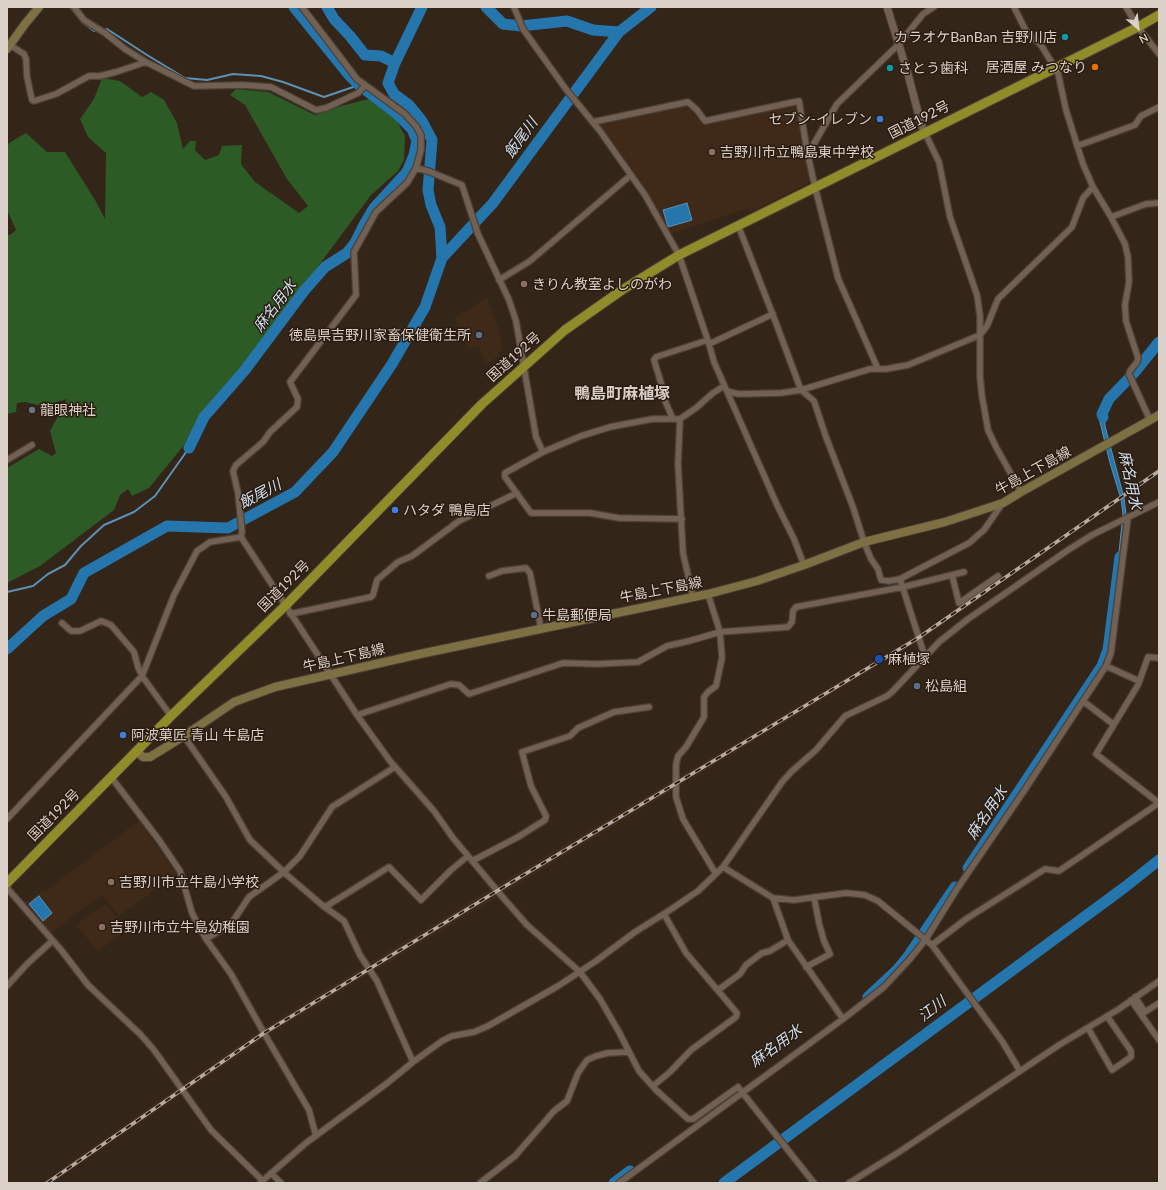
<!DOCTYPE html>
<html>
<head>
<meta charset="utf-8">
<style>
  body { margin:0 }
  #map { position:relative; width:1166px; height:1190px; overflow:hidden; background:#342519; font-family:Lato,sans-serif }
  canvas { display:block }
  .frame { position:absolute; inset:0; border:8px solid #dad0c8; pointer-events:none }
  .north { position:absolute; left:1118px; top:8px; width:40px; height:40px; -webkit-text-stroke:3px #2a1c10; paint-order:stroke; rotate:152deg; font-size:11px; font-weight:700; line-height:16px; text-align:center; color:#dad0c8 }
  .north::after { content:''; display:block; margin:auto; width:14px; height:18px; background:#dad0c8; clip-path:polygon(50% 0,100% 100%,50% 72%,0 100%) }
</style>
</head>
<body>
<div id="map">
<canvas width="1166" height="1190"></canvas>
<div class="frame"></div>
<div class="north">N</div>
</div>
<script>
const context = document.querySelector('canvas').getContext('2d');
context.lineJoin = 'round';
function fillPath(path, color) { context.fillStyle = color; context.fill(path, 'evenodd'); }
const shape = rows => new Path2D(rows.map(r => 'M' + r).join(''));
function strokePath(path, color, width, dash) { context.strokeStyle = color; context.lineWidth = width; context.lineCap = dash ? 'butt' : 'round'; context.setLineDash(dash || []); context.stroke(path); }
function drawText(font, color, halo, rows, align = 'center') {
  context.font = font + ' Lato,"Noto Sans JP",sans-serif'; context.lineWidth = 3; context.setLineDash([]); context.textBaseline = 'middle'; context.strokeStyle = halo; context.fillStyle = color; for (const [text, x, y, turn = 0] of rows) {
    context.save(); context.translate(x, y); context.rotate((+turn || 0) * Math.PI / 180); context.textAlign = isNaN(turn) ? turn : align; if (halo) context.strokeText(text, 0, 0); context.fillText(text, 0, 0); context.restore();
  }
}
const built = shape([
  [792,105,797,109,812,178,805,185,751,212,749,208,671,234,639,180,598,123,686,106,693,111,703,125],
  [487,297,499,331,503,350,498,352,499,356,486,364,479,346,469,349,454,318,473,307],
  [1159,468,1159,473,1124,498,1123,493],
  [1120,495,1121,499,919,641,265,1037,53,1183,41,1183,262,1029,494,887,918,635],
  [139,821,177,874,119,916,102,895,51,933,25,903,43,890,45,891],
  [105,904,128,929,98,951,76,925]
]);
const green = shape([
  [102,78,120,81,142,97,151,92,164,100,177,123,183,149,190,141,196,141,195,150,205,160,219,155,222,146,242,145,241,164,255,182,299,213,308,206,287,179,245,105,230,95,236,89,268,92,315,115,341,106,369,99,395,118,405,136,404,160,398,171,371,195,247,362,198,418,184,445,149,488,132,496,128,489,120,495,114,510,40,566,7,583,7,468,39,449,52,456,56,453,50,431,67,399,42,406,25,402,17,403,16,412,7,414,7,234,10,235,16,230,7,210,7,149,9,143,26,133,47,152,65,152,95,200,105,219,106,153,88,137,80,119,94,99]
]);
const water = shape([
  [687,203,692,220,668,227,663,210,687,203],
  [1109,401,1105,415,1105,426,1124,498,1126,514,1120,572,1117,571,1123,514,1121,499,1110,463,1100,422,1101,411,1103,404,1109,401],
  [39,896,52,913,43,921,29,904,39,896]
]);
const stream = shape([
  [70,7,82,22,94,31,98,30],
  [103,30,107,29,147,55,185,78,207,80,233,74,261,76,283,82,324,97,359,85],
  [7,592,33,586,48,574,65,565,81,546,104,525,134,512,155,496,189,448]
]);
const river = shape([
  [327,7,334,19,350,36,365,55,381,56,395,63],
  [486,7,503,24,521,26,567,21,593,30,619,32],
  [442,258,493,203,619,32,651,7],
  [1103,417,1102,414,1109,399,1134,373,1159,342],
  [189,448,204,417,245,370,304,291,325,267,347,253,355,243,365,223,374,208,407,172,414,155,417,141,412,129,397,114,359,85,349,75,294,7],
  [7,649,43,616,71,599,84,573,167,526,228,528,295,492,333,452,392,364,425,307,442,258,440,227,431,205,428,190,432,140,422,121,409,105,394,94,388,83,395,63,422,7],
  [968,868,1102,666,1108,650,1120,557],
  [868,997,897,970,907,958,955,887],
  [614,1183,630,1171],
  [724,1183,1125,887,1159,860]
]);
const minor = shape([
  [74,7,84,20,105,33,125,49,146,62,194,86,243,85,271,87,316,110,326,108,358,93,365,86],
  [302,7,357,79,405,114,416,126,421,135,421,150,416,168,407,183,376,212,354,252,356,295,290,382,298,399,297,407,270,432,263,442,236,465,233,471,238,493,242,532,241,537,357,715,390,761,434,811,453,838,500,894,527,925,580,972,600,999,619,1032,639,1071,656,1090,688,1119,693,1119,738,1087,814,1183],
  [514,7,523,29,565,88,600,131,645,195,679,255,709,344,714,362,778,507,794,539,804,565],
  [1014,7,1026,31,1041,45,1058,73,1066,110,1083,164,1093,187,1111,217,1125,244,1128,257,1129,282,1125,305,1126,321,1138,358,1137,362,1130,371,1129,374,1150,420],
  [1126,7,1138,27,1159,54],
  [10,45,24,54,26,59,27,77,32,100,34,101,56,94,89,76,100,76,116,72,146,62],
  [593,122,688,102,697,110,705,121,799,101,807,151],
  [925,133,939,162,950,217,977,295,980,316,980,377,982,396,988,430,996,447,1021,492],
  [1077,146,1135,125,1141,116,1159,107],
  [416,168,428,171,462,185,478,234,509,300,516,321,536,437,543,452,581,436,610,427,652,419,680,419,696,408,713,393,724,386],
  [1111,217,1146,204,1159,203],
  [738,225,776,323,801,390,814,401,826,437,853,507,864,542,871,559,878,569,881,580,889,581,900,579,969,543,984,530,1002,504],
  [499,280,530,261,631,175],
  [709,344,773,314],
  [878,369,838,278,815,187,807,151,812,147,837,104,899,44,923,14,934,7],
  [727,391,738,394,781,393,801,390,870,369,886,369,908,365,980,335,987,326,998,299,1072,227,1083,198,1093,187],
  [673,419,665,401,665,396,654,360,656,357,708,340],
  [680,419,678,464,683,553,693,597],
  [543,452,505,473,505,477,531,513,590,513,619,518,682,519],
  [7,460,32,445],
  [952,575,959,603,998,576],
  [489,576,502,571,526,568,530,573,541,629],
  [900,579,925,657],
  [708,594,720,632,722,658,716,686,708,692,704,697,704,717,686,747,678,756,676,765,676,797,683,819,716,874],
  [290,614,371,597,373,595,377,580,398,562,412,556,459,521,517,493],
  [62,623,71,631,80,631,101,621,111,625,134,652,138,667,142,676,171,716],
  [1159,658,1148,657,1138,685,1096,754,1159,803],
  [1106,666,1139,681],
  [1083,701,1113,724],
  [357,715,451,684,459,685,469,694,563,663,597,664,638,662,667,646,689,641,720,632,788,627,792,622,793,611,796,607,903,587,964,572],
  [184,736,226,797,250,840,287,875,322,905,344,921,360,955,377,981,413,1062],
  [111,777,159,840,180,871,192,913,206,939,231,974,264,1033,309,1110,316,1136],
  [7,819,142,676,174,595,197,551,210,542,241,537],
  [472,861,518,837,545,820,546,816,531,786,522,752,570,736,578,728,614,712,649,707],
  [723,867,773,898,794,900,846,893,865,895,878,901,932,945,1002,1041,1020,1071],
  [7,888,62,951,88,985,141,1035,154,1050,211,1130,262,1180],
  [773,898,788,940,843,1019],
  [325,907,389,867,421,900,451,870,468,856],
  [206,939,231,924,249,897,284,872,300,856,332,807,395,767],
  [932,945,966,919,1045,869,1059,871,1159,803],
  [806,967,830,954,824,941,819,923,814,897],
  [7,986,27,964,52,941],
  [718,990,740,974,746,965,762,953,770,951,788,940],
  [1135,997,1145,1012,1159,1003],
  [1131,1000,1159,1040],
  [1088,1028,1112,1070,1131,1057,1131,1051,1107,1016],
  [653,1086,670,1072,691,1050,736,1017,737,1013,686,953,664,914],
  [271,1173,281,1183],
  [260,1183,306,1143,386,1084,413,1062,442,1041,452,1036,474,1032,488,1026,558,986,596,961,635,932,670,910,698,891,723,867,782,782,792,771,816,750,845,716,887,696,893,691,939,642,968,619,1068,550,1092,535,1159,502],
  [480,1183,515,1156,554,1111,567,1101,578,1073,587,1060,596,1056,608,1053,629,1052],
  [619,1183,843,1019,884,987,910,959,926,939,957,889,1024,791,1106,666,1111,653,1128,517],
  [849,1183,899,1152,1059,1045,1119,1009,1159,981]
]);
const tertiary = shape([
  [887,7,908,74,921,124,925,133]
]);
const secondary = shape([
  [7,49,25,24,39,7],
  [136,751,143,757,150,757,184,736,234,702,275,687,420,654,708,594,757,581,804,565,864,542,945,522,1003,503,1021,492,1159,415]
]);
const trunk = shape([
  [7,883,171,716,286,605,482,404,565,330,622,290,679,255,1138,27,1159,15]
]);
const rail = shape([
  [47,1183,264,1033,497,891,918,638,1159,471]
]);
const markers = [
  [1065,37,4,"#0f9aa8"],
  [1095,67,4,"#e8710a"],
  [890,68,4,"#0f9aa8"],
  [880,119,4,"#3f7fe0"],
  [712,152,4,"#8d6e63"],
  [524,284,4,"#8d6e63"],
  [479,335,4,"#5c6f8a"],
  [32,410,4,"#6b7280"],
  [395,510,4,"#3f7fe0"],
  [534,615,4,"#5c6f8a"],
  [879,659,5,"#1a4fb4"],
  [917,686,4,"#5c6f8a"],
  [123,735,4,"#3f7fe0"],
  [111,882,4,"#8d6e63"],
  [102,927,4,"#8d6e63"]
];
const poiNames = [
  ["カラオケBanBan 吉野川店",1057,37,"right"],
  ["居酒屋 みつなり",1087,67,"right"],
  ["さとう歯科",898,68],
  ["セブン-イレブン",872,119,"right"],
  ["吉野川市立鴨島東中学校",720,152],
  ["きりん教室よしのがわ",532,284],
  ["徳島県吉野川家畜保健衛生所",471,335,"right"],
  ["龍眼神社",40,410],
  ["ハタダ 鴨島店",403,510],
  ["牛島郵便局",542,615],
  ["麻植塚",888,659],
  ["松島組",925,686],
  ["阿波菓匠 青山 牛島店",131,735],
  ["吉野川市立牛島小学校",119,882],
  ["吉野川市立牛島幼稚園",110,927]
];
const streetNames = [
  ["国道192号",919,120,-27],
  ["国道192号",514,357,-42],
  ["牛島上下島線",1033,471,-29],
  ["国道192号",284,586,-45],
  ["牛島上下島線",661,590,-11],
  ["牛島上下島線",344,658,-13],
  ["国道192号",54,815,-45]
];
const waterNames = [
  ["飯尾川",521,138,-54],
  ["麻名用水",275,306,-53],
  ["麻名用水",1130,480,78],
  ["飯尾川",260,494,-28],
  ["麻名用水",987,813,-56],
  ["江川",932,1009,-37],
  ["麻名用水",776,1046,-36]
];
const quarterNames = [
  ["鴨島町麻植塚",622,394]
];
fillPath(built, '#3f2a1a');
fillPath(green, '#2d5b25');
fillPath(water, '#2476ad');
strokePath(water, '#5b91b5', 1);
strokePath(stream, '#5b91b5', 2);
strokePath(river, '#2476ad', 11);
strokePath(minor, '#4d4037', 8);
strokePath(tertiary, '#4d4037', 9);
strokePath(secondary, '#4d4037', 10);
strokePath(trunk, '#4d4037', 11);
strokePath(minor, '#726052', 5.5);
strokePath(tertiary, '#726052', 7);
strokePath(secondary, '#7d7043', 8);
strokePath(trunk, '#908c29', 9);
strokePath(rail, '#b6aaa2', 3.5);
strokePath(rail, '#2a1c10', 2, [6]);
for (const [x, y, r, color] of markers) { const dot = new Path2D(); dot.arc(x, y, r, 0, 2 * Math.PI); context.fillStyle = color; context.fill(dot); strokePath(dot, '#2a1c10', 1.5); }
drawText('14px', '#dad0c8', '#2a1c10', poiNames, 'left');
drawText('14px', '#dad0c8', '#2a1c10', streetNames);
drawText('italic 15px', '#ccdeee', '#2a1c10', waterNames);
drawText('bold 16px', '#dad0c8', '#2a1c10', quarterNames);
</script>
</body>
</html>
